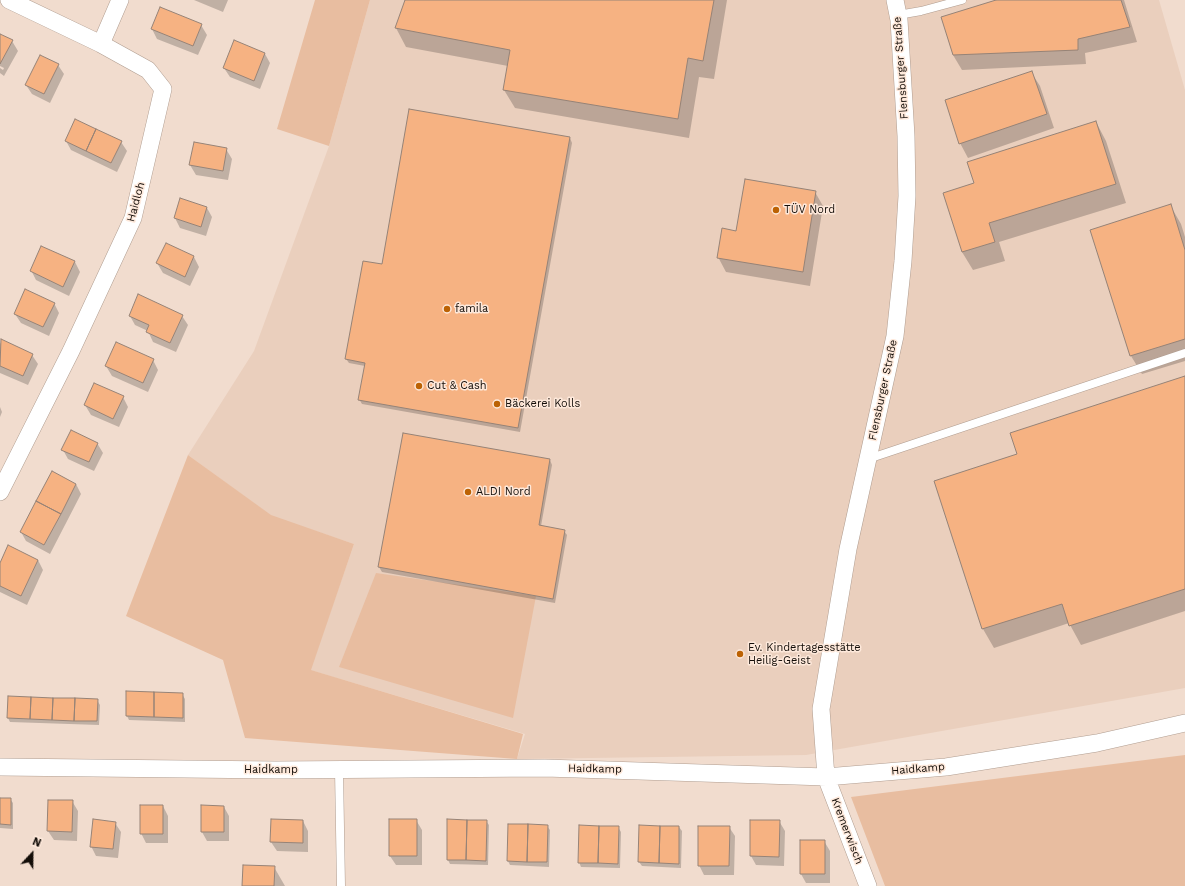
<!DOCTYPE html>
<html>
<head>
<meta charset="utf-8">
<style>
  body { margin:0 }
  #map { position:relative; width:1185px; height:886px; overflow:hidden; background:#f1dcce; font-family:"Work Sans",sans-serif }
  canvas { display:block }
  .north { position:absolute; left:12px; top:834px; width:40px; height:40px; -webkit-text-stroke:3px #fee9db; paint-order:stroke; rotate:22deg; font-size:11px; font-weight:700; line-height:16px; text-align:center; color:#130d08 }
  .north::after { content:''; display:block; margin:auto; width:14px; height:18px; background:#130d08; clip-path:polygon(50% 0,100% 100%,50% 72%,0 100%) }
</style>
</head>
<body>
<div id="map">
<canvas width="1185" height="886"></canvas>
<div class="north">N</div>
</div>
<script>
const context = document.querySelector('canvas').getContext('2d');
context.lineJoin = 'round';
function fillPath(path, color) { context.fillStyle = color; context.fill(path, 'evenodd'); }
const shape = rows => new Path2D(rows.map(r => 'M' + r).join(''));
function strokePath(path, color, width, dash) { context.strokeStyle = color; context.lineWidth = width; context.lineCap = dash ? 'butt' : 'round'; context.setLineDash(dash || []); context.stroke(path); }
function drawText(font, color, halo, rows, align = 'center') {
  context.font = font + ' "Work Sans",sans-serif'; context.lineWidth = 3; context.setLineDash([]); context.textBaseline = 'middle'; context.strokeStyle = halo; context.fillStyle = color; for (const [text, x, y, turn = 0] of rows) {
    context.save(); context.translate(x, y); context.rotate((+turn || 0) * Math.PI / 180); context.textAlign = isNaN(turn) ? turn : align; if (halo) context.strokeText(text, 0, 0); context.fillText(text, 0, 0); context.restore();
  }
}
const built = shape([
  [370,0,1159,0,1185,90,1185,688,806,755,517,759,525,734,310,670,354,544,271,516,188,455,254,351,329,146]
]);
const green = shape([
  [315,0,370,0,329,146,277,129],
  [188,455,271,515,354,544,311,670,523,734,517,759,245,738,223,660,126,616],
  [376,573,536,596,513,718,339,667],
  [1185,755,1185,886,885,886,851,797]
]);
const shadow = shape([
  [194,0,228,0,223,12],
  [406,0,727,0,714,79,699,77,689,138,515,108,504,90,508,66,406,47,396,28],
  [999,0,1124,0,1137,42,1085,53,1086,64,962,70,953,55,942,17],
  [201,25,207,35,198,55,157,39,152,29],
  [0,35,12,41,18,51,4,76,0,73,0,68,3,70,4,68,0,66],
  [235,41,265,54,270,63,260,89,230,77,224,68],
  [58,65,64,74,50,103,32,94,26,85],
  [1031,72,1040,86,1054,128,968,158,960,143],
  [1096,122,1106,141,1126,203,999,242,1005,261,973,270,962,252,975,184],
  [570,138,572,143,520,432,362,404,359,399,365,366,349,363,346,359,382,265],
  [66,141,121,142,127,151,117,172,71,150],
  [226,149,232,159,228,180,196,175,190,165],
  [815,192,823,206,810,286,726,272,718,257],
  [1170,205,1181,224,1185,237,1185,361,1142,374,1131,356],
  [207,208,212,217,206,236,180,228,175,218],
  [42,247,75,262,80,272,69,296,36,280,31,270],
  [194,257,199,267,190,286,163,273,157,263],
  [54,303,59,313,49,336,21,323,15,314],
  [130,316,182,316,188,325,176,352,153,342,148,331,135,325],
  [2,341,32,355,38,364,28,385,0,373,0,344],
  [153,360,158,370,148,392,112,376,106,366],
  [1185,377,1185,611,1081,645,1069,623,994,648,983,629,935,482,1018,455],
  [123,397,128,407,119,427,91,415,85,405],
  [0,407,2,412,0,417],
  [403,434,550,460,552,465,541,526,564,531,567,535,555,603,382,572,379,567],
  [97,443,103,453,94,471,68,459,63,450],
  [76,484,81,494,50,554,26,541,21,532],
  [38,560,43,570,27,605,0,592,0,566],
  [182,694,185,699,185,722,129,720,127,716],
  [97,700,100,705,99,725,10,722,8,718],
  [0,799,10,799,13,803,13,829,0,828],
  [72,801,78,811,77,841,54,840,48,831],
  [163,806,168,816,168,843,146,843,141,833],
  [224,807,229,816,229,841,207,841,202,832],
  [416,820,422,830,422,865,396,865,390,856],
  [303,821,308,831,308,852,277,851,271,842],
  [486,821,489,825,488,865,450,864,448,860],
  [779,821,785,831,784,866,756,865,751,856],
  [115,823,121,832,118,858,96,856,91,846],
  [547,826,550,830,549,867,510,865,508,861],
  [618,827,621,832,620,868,581,867,579,862],
  [679,827,682,831,681,868,642,866,639,862],
  [729,827,735,836,734,875,704,875,699,865],
  [824,841,830,851,830,883,806,883,801,874],
  [274,867,285,886,243,886]
]);
const building = shape([
  [405,0,714,0,703,61,688,58,678,119,503,90,510,50,395,28,405,0],
  [996,0,1121,0,1130,27,1078,39,1078,50,953,55,941,17,996,0],
  [160,7,202,24,193,46,151,29,160,7],
  [0,34,13,40,0,64,0,34],
  [234,40,265,53,254,81,223,68,234,40],
  [40,55,59,64,44,94,25,85,40,55],
  [1032,71,1047,114,959,144,945,100,1032,71],
  [409,109,570,137,518,428,358,400,365,363,345,359,363,261,382,264,409,109],
  [75,119,96,129,86,151,65,141,75,119],
  [1096,121,1116,184,989,223,995,242,962,252,943,193,974,183,967,162,1096,121],
  [96,129,122,141,111,163,86,151,96,129],
  [194,142,227,148,223,171,189,165,194,142],
  [745,179,816,191,803,272,717,258,722,228,736,231,745,179],
  [180,198,207,207,201,227,174,218,180,198],
  [1171,204,1185,250,1185,339,1130,356,1090,230,1171,204],
  [166,243,194,256,185,277,156,263,166,243],
  [41,246,75,261,63,287,30,271,41,246],
  [25,289,55,303,43,327,14,314,25,289],
  [138,294,183,315,170,343,146,332,149,325,129,316,138,294],
  [1,339,33,354,23,376,0,366,1,339],
  [116,342,154,359,143,383,105,366,116,342],
  [1185,376,1185,589,1069,626,1062,604,982,629,934,481,1017,454,1010,433,1185,376],
  [94,383,124,396,113,419,84,405,94,383],
  [71,430,98,443,89,462,61,450,71,430],
  [403,433,550,459,539,525,565,530,553,599,378,567,403,433],
  [52,471,76,484,61,514,36,501,52,471],
  [36,501,61,514,44,545,20,532,36,501],
  [8,545,38,560,21,596,0,586,0,563,8,545],
  [126,691,154,692,154,717,126,716,126,691],
  [154,692,183,693,183,718,154,717,154,692],
  [8,696,31,697,30,719,7,718,8,696],
  [31,697,53,698,52,720,30,719,31,697],
  [53,698,75,698,74,721,52,720,53,698],
  [75,698,98,699,97,721,74,721,75,698],
  [0,798,11,798,11,825,0,824,0,798],
  [48,800,73,800,72,832,47,831,48,800],
  [140,805,163,805,163,834,140,834,140,805],
  [201,805,224,806,224,832,201,832,201,805],
  [93,819,116,822,113,849,90,847,93,819],
  [271,819,303,820,303,843,270,842,271,819],
  [389,819,417,819,417,856,389,856,389,819],
  [447,819,467,820,466,860,447,860,447,819],
  [467,820,487,820,486,861,466,860,467,820],
  [750,820,780,820,779,857,750,856,750,820],
  [508,824,528,824,527,862,507,861,508,824],
  [528,824,548,825,547,862,527,862,528,824],
  [579,825,599,826,598,863,578,863,579,825],
  [639,825,660,826,659,863,638,862,639,825],
  [599,826,619,826,618,864,598,863,599,826],
  [660,826,679,826,679,864,659,863,660,826],
  [698,826,730,826,729,866,698,866,698,826],
  [800,840,825,840,825,874,800,874,800,840],
  [243,865,275,866,274,886,242,886,243,865]
]);
const service = shape([
  [898,15,921,11,962,0],
  [868,459,1185,353],
  [339,770,341,886]
]);
const minor = shape([
  [101,44,120,0],
  [0,492,71,351,133,218,163,89,148,70,101,44,9,0],
  [0,767,276,770,545,768,826,777,946,767,1097,743,1185,723],
  [868,886,826,777,821,709,848,549,895,336,903,261,907,196,906,136,899,20,895,0]
]);
const markers = [
  [776,210,4,"#bc6204"],
  [447,309,4,"#bc6204"],
  [419,386,4,"#bc6204"],
  [497,404,4,"#bc6204"],
  [468,492,4,"#bc6204"],
  [740,654,4,"#bc6204"]
];
const streetNames = [
  ["Flensburger Straße",901,68,-94],
  ["Haidloh",136,202,-75],
  ["Flensburger Straße",883,390,-78],
  ["Haidkamp",595,769,1],
  ["Haidkamp",918,769,-5],
  ["Haidkamp",271,770],
  ["Kremerwisch",847,831,69]
];
const poiNames = [
  ["TÜV Nord",784,210],
  ["famila",455,309],
  ["Cut & Cash",427,386],
  ["Bäckerei Kolls",505,404],
  ["ALDI Nord",476,492],
  ["Ev. Kindertagesstätte",748,648],
  ["Heilig-Geist",748,661]
];
fillPath(built, '#eacfbd');
fillPath(green, '#e8bda0');
fillPath(shadow, '#0003');
fillPath(building, '#f6b282');
strokePath(building, '#968377', 1);
strokePath(service, '#b09d90', 9);
strokePath(minor, '#b09d90', 18);
strokePath(service, '#fff', 8);
strokePath(minor, '#fff', 17);
for (const [x, y, r, color] of markers) { const dot = new Path2D(); dot.arc(x, y, r, 0, 2 * Math.PI); context.fillStyle = color; context.fill(dot); strokePath(dot, '#fee9db', 1.5); }
drawText('11px', '#130d08', '#fee9db', streetNames);
drawText('11px', '#130d08', '#fee9db', poiNames, 'left');
</script>
</body>
</html>
